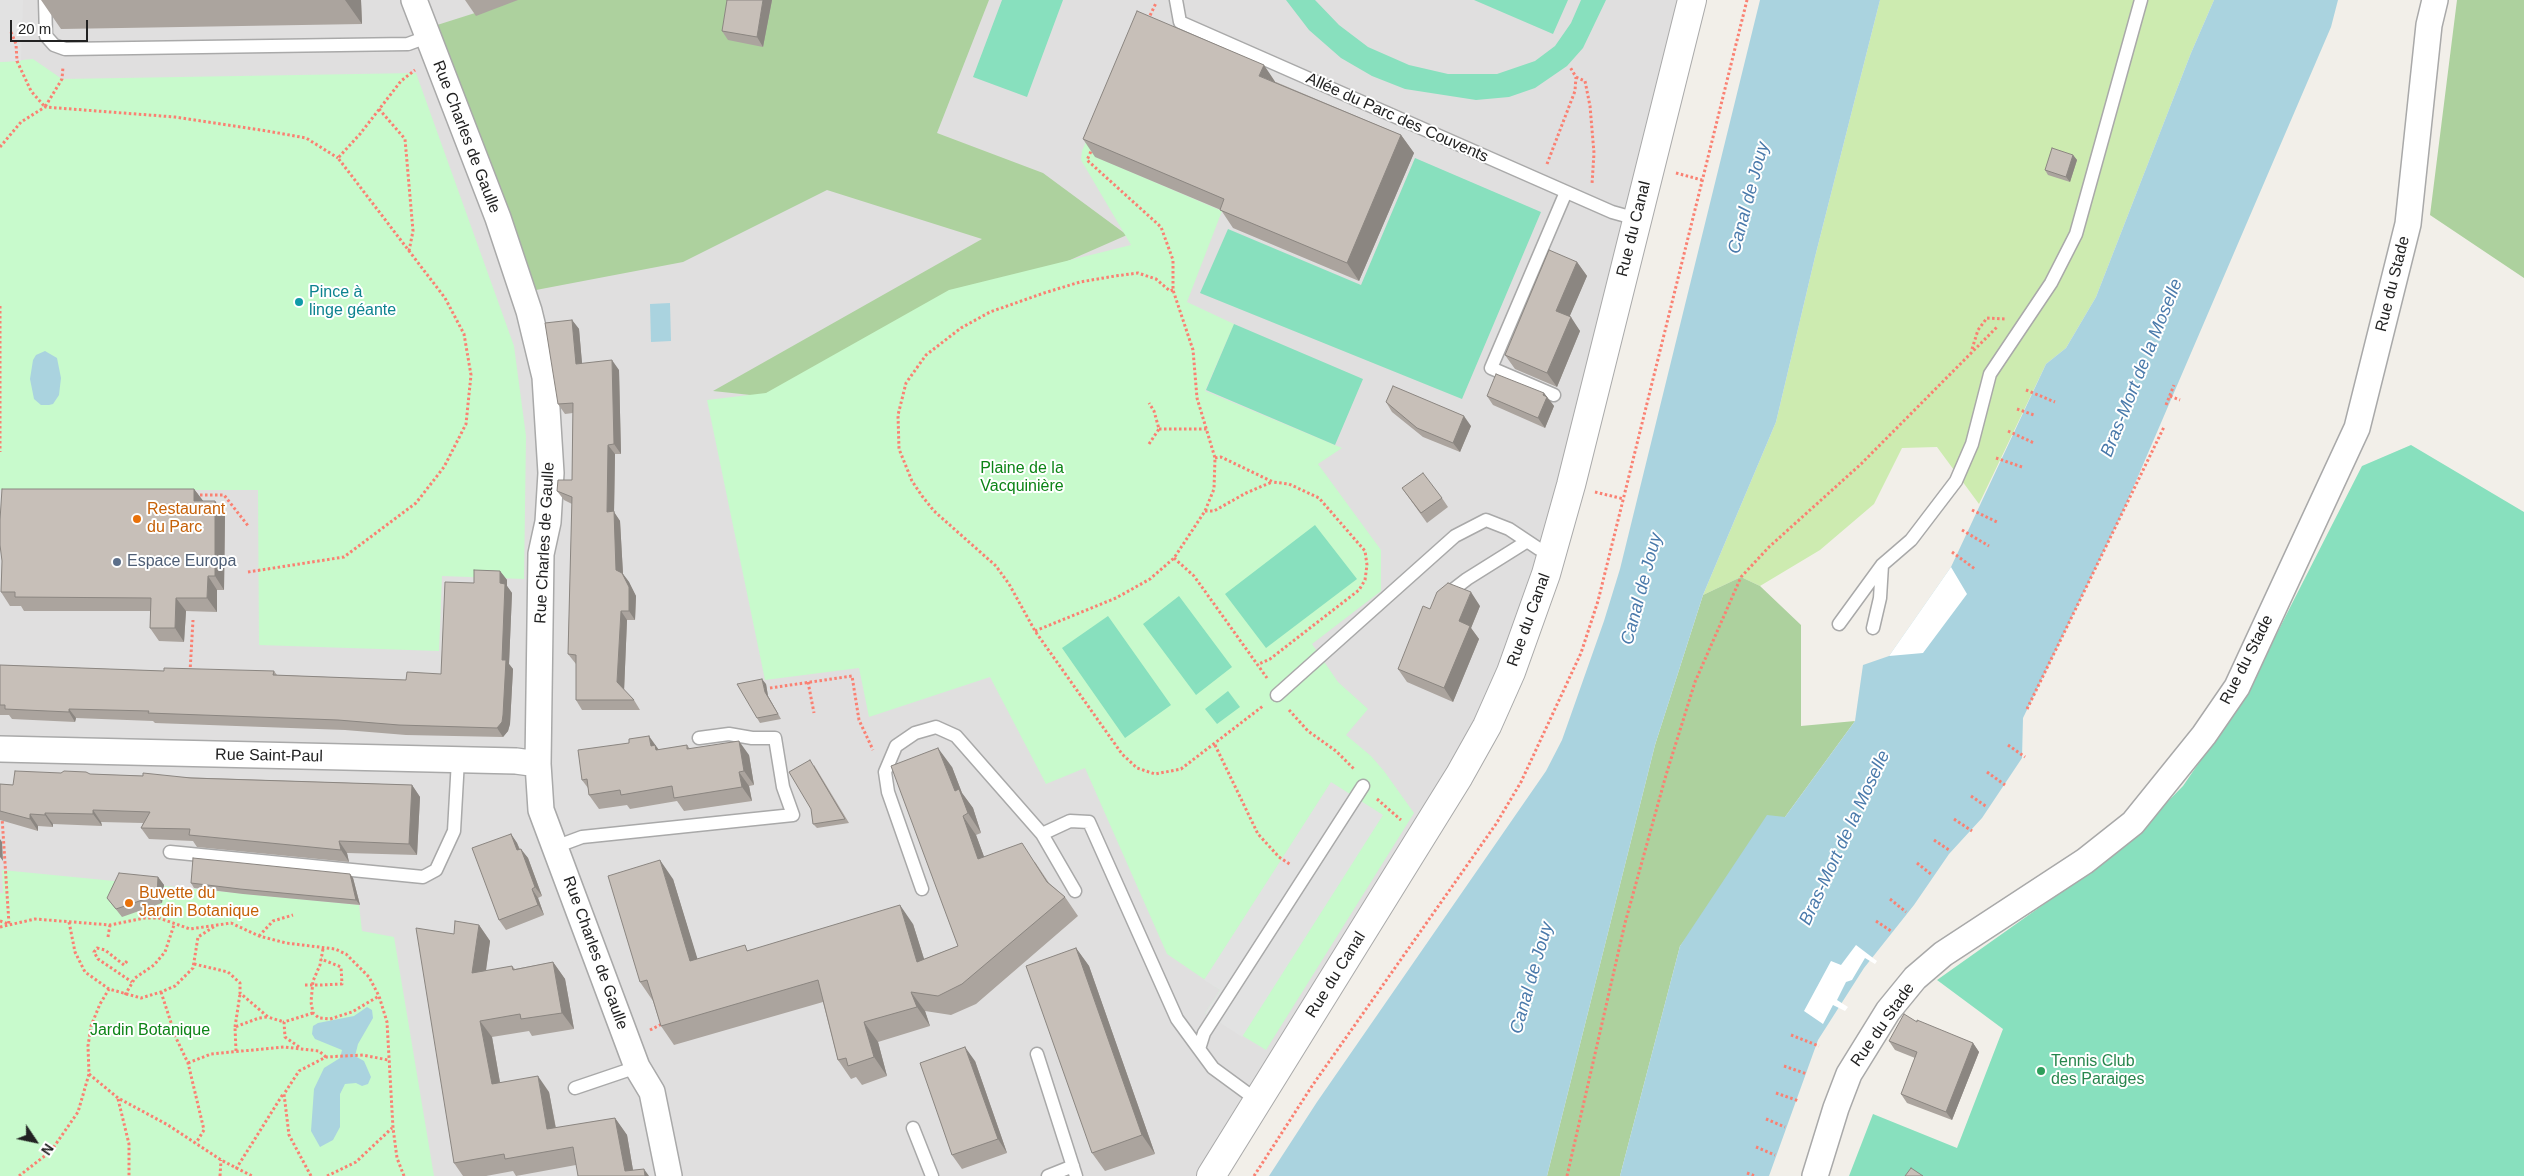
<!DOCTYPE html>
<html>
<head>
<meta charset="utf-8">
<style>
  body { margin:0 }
  #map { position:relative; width:2524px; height:1176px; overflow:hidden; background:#f2efe9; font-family:Arial,sans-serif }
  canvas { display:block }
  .north { position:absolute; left:10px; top:1116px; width:50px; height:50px; -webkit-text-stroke:4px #fff; paint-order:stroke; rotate:124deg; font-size:14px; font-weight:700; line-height:20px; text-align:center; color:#222 }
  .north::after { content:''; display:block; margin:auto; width:18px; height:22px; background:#222; clip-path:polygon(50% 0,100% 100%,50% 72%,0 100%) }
  .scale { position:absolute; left:10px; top:20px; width:78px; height:22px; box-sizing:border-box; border:2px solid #222; border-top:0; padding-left:6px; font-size:15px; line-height:18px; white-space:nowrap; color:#222; -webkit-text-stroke:4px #fff; paint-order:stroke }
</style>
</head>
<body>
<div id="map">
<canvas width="2524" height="1176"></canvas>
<div class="north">N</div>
<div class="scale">20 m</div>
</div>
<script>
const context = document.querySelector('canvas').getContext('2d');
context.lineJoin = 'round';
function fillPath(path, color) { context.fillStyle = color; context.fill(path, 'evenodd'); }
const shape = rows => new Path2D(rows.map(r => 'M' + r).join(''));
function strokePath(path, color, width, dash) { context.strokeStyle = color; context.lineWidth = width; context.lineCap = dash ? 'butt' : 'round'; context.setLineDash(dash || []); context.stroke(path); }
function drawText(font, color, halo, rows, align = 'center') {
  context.font = font + ' Arial,sans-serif'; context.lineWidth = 4; context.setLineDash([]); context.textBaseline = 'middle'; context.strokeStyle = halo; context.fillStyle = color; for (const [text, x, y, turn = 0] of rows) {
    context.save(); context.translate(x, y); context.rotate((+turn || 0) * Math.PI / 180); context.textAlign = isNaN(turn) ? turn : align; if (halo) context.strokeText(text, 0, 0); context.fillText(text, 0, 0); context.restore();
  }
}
const residential = shape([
  [0,0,1692,0,1511,672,1211,1176,0,1176]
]);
const grass = shape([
  [1880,0,2214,0,2191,53,2096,297,2066,348,2046,364,1979,504,1937,447,1902,448,1874,504,1820,550,1760,586,1741,577,1703,595,1776,422,1815,257]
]);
const forest = shape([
  [516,0,989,0,937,133,1043,173,1127,235,760,396,713,391,982,239,827,190,683,262,536,290,434,26],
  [2457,0,2524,0,2524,278,2430,215],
  [1741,577,1760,586,1801,625,1801,726,1855,721,1785,817,1680,946,1620,1176,1547,1176,1655,745,1703,595]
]);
const park = shape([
  [1135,23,1096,157,1222,211,1187,302,1234,324,1205,391,1342,448,1318,464,1381,550,1381,591,1312,644,1338,682,1368,709,1346,735,1371,756,1384,771,1414,813,1266,1050,1205,1013,1220,990,1167,954,1085,768,1046,784,990,677,869,717,859,668,765,680,707,400,766,393,949,290,1131,245,1081,160,1082,151],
  [33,59,62,79,416,73,514,346,526,436,524,579,442,576,439,651,259,645,258,490,0,490,0,62],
  [2,870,359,905,362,931,394,937,434,1176,0,1176,0,893,3,893]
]);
const pitch = shape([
  [1002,0,1063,0,1027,97,973,77],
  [1286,0,1315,0,1339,25,1368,47,1409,65,1448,74,1497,74,1535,61,1555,46,1571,23,1581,0,1606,0,1583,48,1567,66,1535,88,1509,97,1476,100,1405,89,1372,76,1341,58,1309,30],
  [1474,0,1568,0,1553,34],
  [1415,158,1541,212,1462,399,1200,293,1228,229,1361,285],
  [1234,324,1363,379,1335,445,1206,390],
  [2411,445,2524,512,2524,1176,1849,1176,1873,1114,1957,1148,2003,1029,1937,980,2119,851,2183,786,2246,694,2362,466],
  [1315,525,1357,579,1266,648,1225,594],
  [1179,596,1232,667,1196,695,1143,624],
  [1108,616,1171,705,1125,738,1062,648],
  [1228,691,1240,707,1217,724,1205,709]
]);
const parking = shape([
  [0,0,23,0,21,61,0,62],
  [1331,782,1383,815,1242,1037,1205,1013,1220,990,1204,980]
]);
const water = shape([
  [1760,0,1880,0,1815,257,1776,422,1703,595,1655,745,1547,1176,1269,1176,1317,1102,1546,771,1562,740,1604,621,1620,569],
  [2214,0,2338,0,2331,27,2124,509,2023,718,2022,758,1982,818,1949,854,1914,905,1864,968,1818,1040,1769,1176,1620,1176,1680,946,1767,815,1785,817,1855,721,1863,665,1889,656,1951,567,2046,364,2066,348,2096,297,2191,53],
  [670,303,671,341,651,342,650,304],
  [45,351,57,358,61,378,59,395,53,404,49,405,41,405,34,399,30,379,33,360,36,355],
  [367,1007,372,1010,373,1018,358,1044,355,1056,364,1061,371,1077,368,1084,362,1086,356,1083,345,1084,340,1094,340,1127,333,1140,320,1147,311,1131,314,1089,324,1068,340,1058,342,1050,315,1039,312,1034,313,1026,318,1023,354,1016]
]);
const pier = shape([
  [1951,567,1967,594,1923,653,1889,656],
  [1856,945,1877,961,1875,964,1865,958,1852,980,1846,982,1837,1000,1848,1007,1845,1011,1833,1005,1823,1024,1804,1011,1831,961,1841,965]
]);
const path = shape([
  [1148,20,1156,3],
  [11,32,16,44,17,61,31,91,45,107,62,79,63,67],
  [1576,77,1585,81,1590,106,1594,153,1592,184],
  [379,109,405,139,413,231,409,251],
  [0,147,21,122,45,107,175,117,267,131,306,138,338,158],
  [1547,164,1575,91,1576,77,1570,67],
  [1676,173,1702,180],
  [1173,290,1170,291,1156,279,1138,273,1115,276,1080,282,1044,293,990,312,961,328,926,355,906,383,898,415,899,449,912,481,922,496,934,511,996,566,1009,584,1035,631,1122,754,1137,768,1155,774,1181,769,1263,706],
  [0,306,0,452],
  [1972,349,1978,330,1987,318,2005,319],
  [2026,390,2055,402],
  [2170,396,2180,400],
  [2166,405,2174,385],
  [2017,409,2034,415],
  [1159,429,1208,429],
  [2008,431,2034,443],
  [1149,444,1159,429,1154,411,1149,403],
  [1215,458,1221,457,1273,482,1289,484,1319,498,1365,551,1367,565,1365,580,1359,590,1270,659,1259,664],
  [1996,458,2022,467],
  [1595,492,1624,499],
  [195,495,224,495,249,527],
  [1972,510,1999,523],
  [1205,511,1214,511,1246,493,1272,482],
  [1962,530,1989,546],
  [1952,552,1975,569],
  [1174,558,1194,576,1267,678],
  [248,572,344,557,416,503,444,467,466,424,471,375,464,334,445,298,338,158,360,134,401,81,415,70],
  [1035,631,1116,598,1150,579,1174,558,1205,511,1214,489,1215,458,1197,398,1193,350,1173,290,1173,260,1161,227,1087,160,1093,147],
  [190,672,193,620],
  [808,682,814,713],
  [770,688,852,676,859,720,873,750],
  [2027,709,2164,427],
  [1289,710,1308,731,1336,751,1354,769],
  [1215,745,1258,834,1279,857,1291,865],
  [2008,745,2025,757],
  [1987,772,2005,785],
  [1971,796,1987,807],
  [1377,799,1401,820],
  [1954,819,1972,831],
  [1934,840,1949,850],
  [1917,863,1932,875],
  [1890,899,1906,912],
  [0,921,9,924,2,817],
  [1876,921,1891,931],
  [69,922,75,952,85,972,109,989,141,998,161,992,175,986,193,968,198,937,215,926],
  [0,927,35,919,110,925,145,918,159,918,190,929,231,923,259,936,286,943,335,949,346,954,369,977,379,996,387,1022,393,1128,397,1158,404,1176],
  [259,936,273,921,293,915],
  [108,937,110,925],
  [323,949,320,965,313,981,311,1002,313,1013,319,1018,330,1019,352,1012,379,996],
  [127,961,124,965,105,950,97,948,94,952,98,959,132,982],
  [194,964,228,972,240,983,240,993,268,1017,284,1022],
  [320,985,342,984,341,967,321,959],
  [161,992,176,1038,188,1063,204,1130,196,1143],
  [125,995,135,978,154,965,165,952,174,925],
  [235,1027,240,994],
  [650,1030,664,1023],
  [1791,1035,1819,1046],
  [299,1047,285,1037,284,1022,313,1013],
  [236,1051,235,1027,259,1018,267,1017],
  [188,1063,211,1054,284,1047,319,1051,326,1057],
  [1784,1066,1807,1074],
  [89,1074,118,1098,168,1125,221,1160,252,1176],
  [1776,1093,1799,1101],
  [118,1099,129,1144,129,1176],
  [1766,1119,1785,1127],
  [1756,1147,1775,1155],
  [236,1169,283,1094],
  [1747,1173,1755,1176],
  [19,1176,51,1151,78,1112,89,1074,88,1046,91,1026,100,1004,109,989],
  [220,1176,221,1160],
  [311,1176,289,1135,284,1094,299,1071,326,1057,363,1055,388,1060],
  [327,1176,356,1162,392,1128],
  [1254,1176,1312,1086,1496,824,1521,782,1581,653,1598,601,1747,0],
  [1567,1176,1625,923,1666,775,1695,682,1741,577,1769,547,1861,464,1997,327]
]);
const service = shape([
  [45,0,46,36,54,45,65,49,408,44,427,37],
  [1176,0,1180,22,1612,212,1637,219],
  [1554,395,1491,368,1566,192],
  [1445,596,1467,579,1526,542],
  [1839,624,1882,565,1911,540,1956,481,1972,444,1990,374,2051,283,2076,234,2141,0],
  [1873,628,1880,598,1882,565],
  [1277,695,1455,536,1486,520,1509,529,1539,549,1553,552],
  [1042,834,1070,821,1089,822,1177,1019,1199,1049],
  [555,847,582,837,793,815,783,787,775,738,752,738,729,734,699,738],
  [170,852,423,877,436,870,454,831,458,760],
  [922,889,888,792,885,772,896,746,915,733,936,727,956,736,1042,834,1075,891],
  [1037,1054,1076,1176],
  [575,1088,637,1067],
  [1258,1101,1213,1068,1199,1049,1204,1033,1363,786],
  [913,1128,932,1176],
  [1048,1176,1073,1166]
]);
const minor = shape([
  [414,0,498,218,529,311,545,377,551,473,548,522,541,554,538,764,541,810,637,1067,652,1092,669,1176],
  [0,749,516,761,538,764],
  [1815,1176,1836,1108,1849,1074,1888,1011,1915,978,1943,954,2085,861,2133,823,2204,735,2237,687,2357,428,2408,224,2429,25,2435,0]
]);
const tertiary = shape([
  [1211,1176,1459,776,1487,726,1511,672,1546,574,1571,485,1692,0]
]);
const pathBridge = shape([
  [305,985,320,985]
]);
const wall = shape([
  [41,0,361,0,362,24,61,29],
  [465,0,518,0,476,16],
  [772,0,763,47,728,40,722,31],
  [1276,82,1401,135,1414,153,1359,281,1233,228,1221,210,1095,157,1083,139],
  [2073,155,2077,160,2070,182,2048,175,2045,170],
  [1577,262,1587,276,1569,317,1580,331,1557,387,1515,369,1505,355],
  [572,320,579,329,582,364,619,370,621,454,615,454,614,512,620,521,623,574,629,582,636,596,635,620,627,620,624,690,634,700,640,710,582,710,576,700,576,664,568,654,572,504,564,500,557,491,572,480,573,413,565,414,558,404],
  [1544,393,1554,406,1545,428,1493,405,1487,396],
  [1386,402,1471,426,1460,452,1423,437,1392,412],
  [1402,488,1442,498,1448,507,1427,523],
  [194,489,203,501,215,501,225,515,224,590,217,590,217,612,186,611,184,642,159,641,150,628,151,611,24,611,21,606,10,606,1,592],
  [500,571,507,580,507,586,512,593,509,664,513,669,510,724,508,731,503,737,406,735,345,730,155,723,153,721,76,718,75,722,12,719,9,715,0,715,0,665,164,671,274,671,277,675,406,680,441,674,474,583],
  [1480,606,1471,628,1479,639,1453,702,1407,682,1398,669,1430,609],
  [766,684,768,696,781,719,760,723,757,718],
  [687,745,690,749,749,755,754,785,749,786,752,801,684,811,677,801,630,809,627,805,599,809,589,795,588,788,582,780,659,750],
  [814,765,849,823,817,828,813,824],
  [952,767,962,793,973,808,981,833,976,835,984,857,1035,862,1049,883,1065,897,1078,916,976,1004,951,1015,925,1011,930,1026,878,1042,887,1076,862,1085,856,1077,851,1079,838,1060,823,1002,674,1045,661,1026,653,1001,640,982,673,879,697,959,749,950,913,924,924,959,958,946],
  [90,774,412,785,420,797,417,855,347,853,349,862,197,847,193,841,149,839,141,828,143,823,101,822,102,826,53,824,53,827,38,826,38,831,0,820,0,784,13,785],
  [511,834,517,843,520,849,528,858,542,896,538,898,544,915,506,930,499,920],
  [350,874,353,878,360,905,243,894,194,888,191,883],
  [158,877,164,885,162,903,122,917,107,898],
  [479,925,490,941,486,971,512,966,515,969,553,962,565,979,574,1029,532,1036,529,1031,492,1037,500,1082,549,1092,556,1128,615,1118,627,1135,633,1170,649,1176,576,1165,516,1176,513,1171,486,1176,463,1176,454,1163,454,934],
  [1076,948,1089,966,1155,1154,1105,1171,1092,1153],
  [1917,1022,1973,1043,1979,1052,1952,1120,1907,1103,1901,1094,1915,1058,1895,1050,1889,1041],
  [975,1061,1007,1153,962,1169,952,1155]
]);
const shadedWall = shape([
  [345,0,361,0,362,24],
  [763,0,772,0,763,47,757,37],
  [1264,65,1276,83,1259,76],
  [1401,135,1414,153,1359,281,1347,263],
  [2073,155,2077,160,2070,182,2066,177],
  [1577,262,1587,276,1566,325,1556,311],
  [1571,317,1580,331,1557,387,1547,373],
  [572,320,579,329,583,374,576,364],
  [612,360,619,370,621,454,614,444],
  [1544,393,1554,406,1545,428,1538,418],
  [1464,416,1471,426,1460,452,1453,443],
  [608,445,615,454,614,512,620,521,623,574,629,582,636,596,635,620,629,611,616,570,607,512],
  [194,489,204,502,194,501],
  [215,501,225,515,224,590,215,576],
  [500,571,507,580,507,586,512,593,509,664,513,669,510,724,508,731,503,737,497,728,502,660],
  [208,576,217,590,217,612,207,598],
  [1471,592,1480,606,1471,628,1479,639,1453,702,1444,688,1459,621],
  [176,598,186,611,184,642,175,628],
  [621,611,627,620,624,692,617,682],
  [762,679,766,684,768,696,781,719,765,692],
  [69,709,76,718,75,722,69,712],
  [649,736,659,750,665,759,651,746],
  [739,741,749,755,754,785,744,771],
  [938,748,952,767,962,793,973,808,981,833,968,813,955,791],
  [739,772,749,786,752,801,742,787],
  [412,785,420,797,417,855,409,844],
  [93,810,101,822,102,826,93,814],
  [45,813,53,824,53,827,45,815],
  [30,814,38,826,38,831,30,819],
  [963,816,976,835,992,878,978,859],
  [511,834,517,843,523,859,517,850],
  [0,839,2,842,3,861,0,857],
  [339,841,347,853,349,862,341,850],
  [521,849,528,858,542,896,535,887],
  [660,860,673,879,704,980,690,961],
  [350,874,353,878,360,905,356,900],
  [158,877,164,885,162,903,157,895],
  [532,889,538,898,544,915,538,905],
  [900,905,913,924,931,981,917,962],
  [479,925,490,941,483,990,472,973],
  [1076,948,1089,966,1155,1154,1142,1135],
  [553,962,565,979,574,1029,562,1013],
  [911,992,925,1011,930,1026,917,1007],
  [480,1021,492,1037,503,1100,492,1084],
  [864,1022,878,1042,887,1076,874,1057],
  [1973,1043,1979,1052,1952,1120,1946,1112],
  [965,1047,975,1061,1007,1153,998,1139],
  [538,1076,549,1092,559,1146,547,1129],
  [615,1118,627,1135,634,1176,625,1171],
  [644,1169,649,1176,645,1176]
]);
const building = shape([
  [727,0,763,0,757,37,722,31,727,0],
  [1137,11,1264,65,1259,76,1401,135,1347,263,1220,210,1224,199,1083,139,1137,11],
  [2052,148,2073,155,2066,177,2045,170,2052,148],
  [1549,250,1577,262,1556,311,1571,317,1547,373,1505,355,1549,250],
  [572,320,576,364,612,360,614,444,608,445,607,512,614,511,616,570,622,573,629,587,629,611,621,611,617,682,634,700,576,700,576,655,568,654,572,497,557,491,558,480,572,480,573,403,558,404,545,323,572,320],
  [1496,374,1544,393,1543,395,1547,397,1538,418,1487,396,1496,374],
  [1393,386,1464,416,1453,443,1417,428,1386,402,1393,386],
  [1423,473,1442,498,1421,513,1402,488,1423,473],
  [2,489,194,489,194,501,215,501,215,576,208,576,207,598,176,598,175,628,150,628,151,598,15,597,15,592,1,592,2,561,0,545,0,520,2,489],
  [474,570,500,571,500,583,505,584,502,660,506,660,503,715,502,722,497,728,399,725,338,720,148,713,149,711,69,709,69,712,5,709,5,705,0,705,0,665,164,671,164,668,274,671,273,675,406,680,407,672,441,674,445,582,474,583,474,570],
  [1448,583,1471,592,1459,621,1470,626,1444,688,1398,669,1423,606,1430,609,1437,592,1448,583],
  [762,679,765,692,778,714,757,718,737,684,762,679],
  [649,736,651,746,655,745,656,750,687,745,687,749,739,741,744,771,739,772,742,787,674,798,672,786,621,795,620,790,589,795,587,779,582,780,578,750,629,743,629,739,649,736],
  [938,748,955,791,959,789,968,813,963,816,978,859,1022,843,1047,882,1065,897,962,984,938,996,911,992,917,1007,864,1022,874,1057,848,1066,846,1058,838,1060,818,980,661,1026,647,980,640,982,608,876,660,860,690,961,745,945,747,951,900,905,917,962,958,946,891,766,938,748],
  [810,760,845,819,813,824,811,809,789,772,810,760],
  [15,771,61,773,64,771,86,772,90,774,143,776,143,773,191,778,412,785,409,844,339,841,341,850,189,835,190,829,141,828,150,812,93,810,93,814,45,813,45,815,30,814,30,819,0,811,0,784,13,785,15,771],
  [511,834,517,850,521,849,535,887,532,889,538,905,499,920,472,848,511,834],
  [193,858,350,874,356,900,240,889,191,883,193,858],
  [119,873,158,877,157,895,116,909,107,898,119,873],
  [455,921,479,925,472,973,512,966,513,970,553,962,562,1013,521,1019,520,1014,480,1021,492,1084,538,1076,547,1129,615,1118,625,1171,644,1169,645,1176,578,1176,573,1147,505,1159,504,1154,454,1163,416,928,454,934,455,921],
  [1076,948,1142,1135,1092,1153,1026,966,1076,948],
  [1904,1014,1917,1022,1917,1020,1973,1043,1946,1112,1901,1094,1917,1052,1889,1041,1904,1014],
  [965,1047,998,1139,952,1155,920,1063,965,1047],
  [1911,1168,1923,1176,1905,1176,1911,1168]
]);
const markers = [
  [299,302,5,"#0f9aa8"],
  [137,519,5,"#e8710a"],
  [117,562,5,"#5c6f8a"],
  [129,903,5,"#e8710a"],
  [2041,1071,5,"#2e9e5b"]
];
const streetNames = [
  ["Allée du Parc des Couvents",1397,118,24],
  ["Rue Charles de Gaulle",466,137,69],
  ["Rue du Canal",1634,229,-76],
  ["Rue du Stade",2393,284,-76],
  ["Rue Charles de Gaulle",545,543,-87],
  ["Rue du Canal",1529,620,-70],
  ["Rue du Stade",2247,660,-63],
  ["Rue Saint-Paul",269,756,1],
  ["Rue Charles de Gaulle",595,953,70],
  ["Rue du Canal",1336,975,-58],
  ["Rue du Stade",1883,1025,-55]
];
const cultureNames = [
  ["Pince à",309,293],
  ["linge géante",309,311]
];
const parkNames = [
  ["Plaine de la",1022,469],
  ["Vacquinière",1022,487],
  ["Jardin Botanique",150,1031]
];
const foodNames = [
  ["Restaurant",147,510],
  ["du Parc",147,528],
  ["Buvette du",139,894],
  ["Jardin Botanique",139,912]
];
const serviceNames = [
  ["Espace Europa",127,562]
];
const leisureNames = [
  ["Tennis Club",2051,1062],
  ["des Paraiges",2051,1080]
];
const waterNames = [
  ["Canal de Jouy",1749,198,-75],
  ["Bras-Mort de la Moselle",2142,368,-68],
  ["Canal de Jouy",1642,589,-75],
  ["Bras-Mort de la Moselle",1845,838,-65],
  ["Canal de Jouy",1532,978,-74]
];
fillPath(residential, '#e0dfdf');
fillPath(grass, '#cdebb0');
fillPath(forest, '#add19e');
fillPath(park, '#c8facc');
fillPath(pitch, '#88e0be');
fillPath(parking, '#e2e2e2');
fillPath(water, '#aad3df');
fillPath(pier, '#fff');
strokePath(service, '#a9a9a9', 15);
strokePath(minor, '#a9a9a9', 28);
strokePath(tertiary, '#a9a9a9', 30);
strokePath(path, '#fa8072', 3, [2.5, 2.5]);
strokePath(service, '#fff', 12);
strokePath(minor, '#fff', 25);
strokePath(tertiary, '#fff', 28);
strokePath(pathBridge, '#fa8072', 3, [2.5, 2.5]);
fillPath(wall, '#aba49e');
fillPath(shadedWall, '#8b8681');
fillPath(building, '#c7bfb8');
strokePath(building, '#8b8681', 1);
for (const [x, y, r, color] of markers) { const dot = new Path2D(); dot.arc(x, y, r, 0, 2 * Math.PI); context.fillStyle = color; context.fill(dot); strokePath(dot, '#fff', 2); }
drawText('16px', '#222', '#fff', streetNames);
drawText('16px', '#0d838f', '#fff', cultureNames, 'left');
drawText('16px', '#0c8416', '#fff', parkNames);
drawText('16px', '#c56008', '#fff', foodNames, 'left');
drawText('16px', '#4e5e75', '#fff', serviceNames, 'left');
drawText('16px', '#27864d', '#fff', leisureNames, 'left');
drawText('italic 18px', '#4a7aab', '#fff', waterNames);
</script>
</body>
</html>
